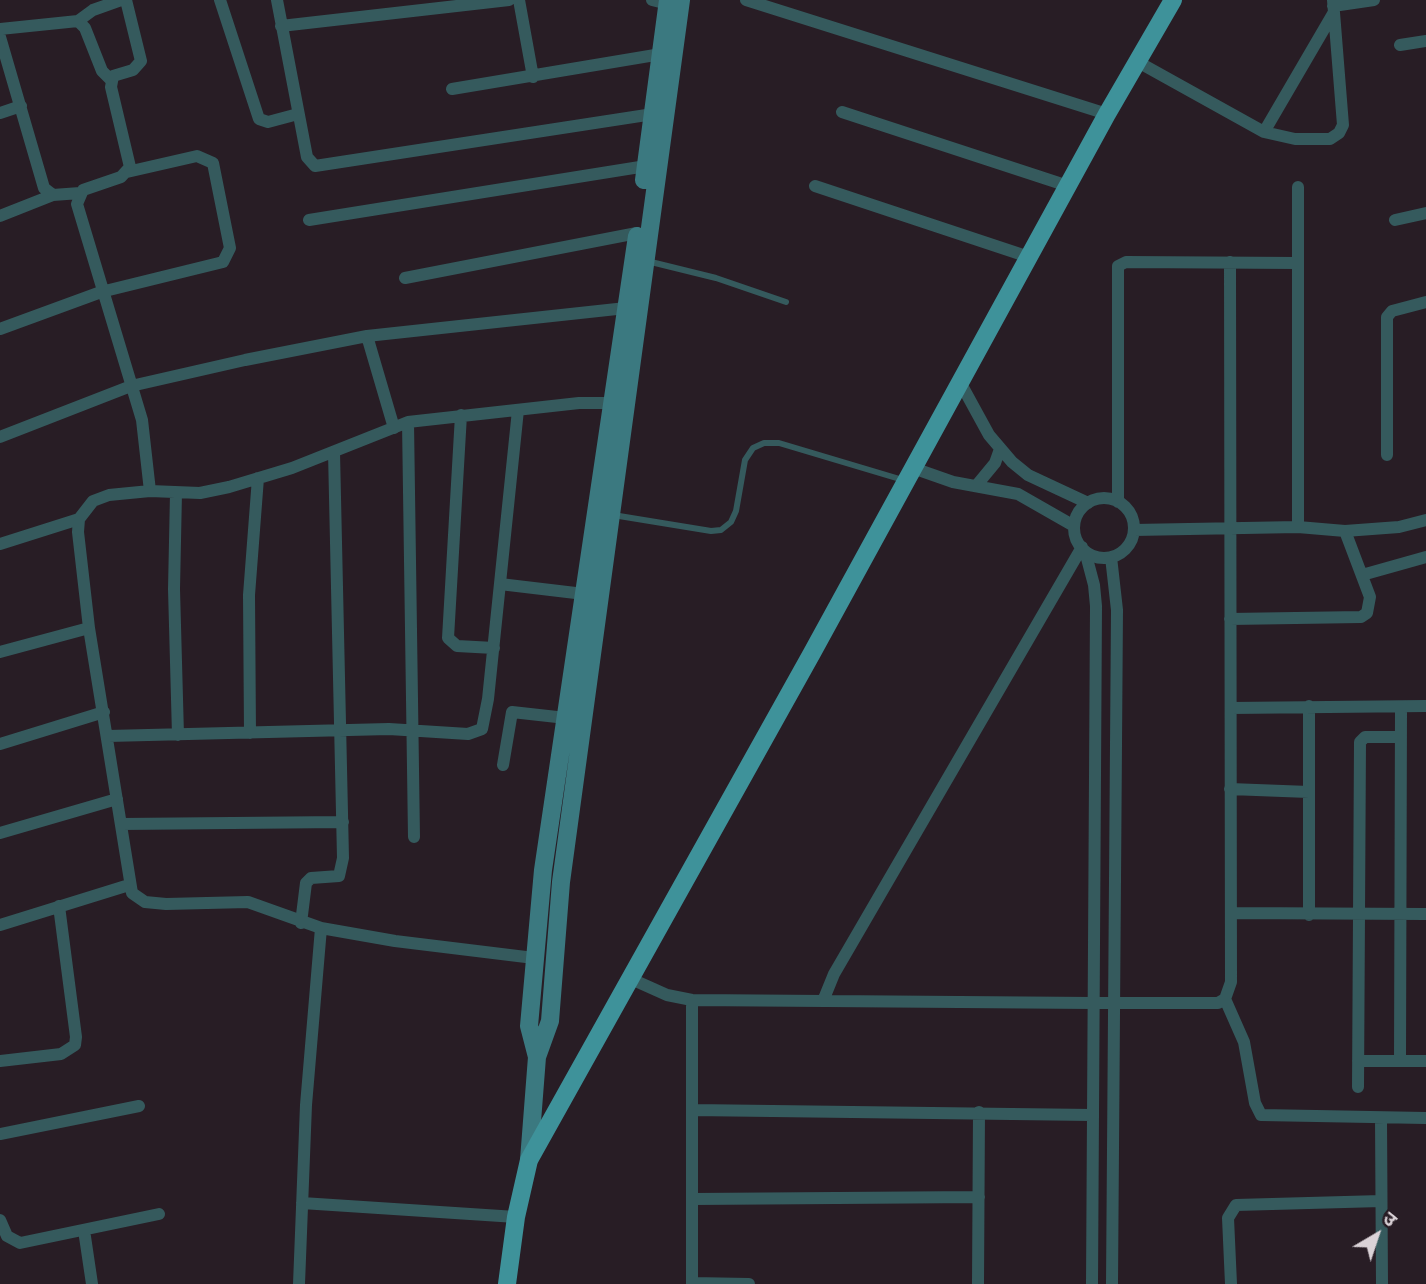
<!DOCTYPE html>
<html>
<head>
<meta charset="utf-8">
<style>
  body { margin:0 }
  #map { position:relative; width:1426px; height:1284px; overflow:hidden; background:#281d25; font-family:Mulish,"Noto Sans Devanagari",sans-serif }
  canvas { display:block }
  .north { position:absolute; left:1342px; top:1200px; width:70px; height:70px; -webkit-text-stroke:5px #281d25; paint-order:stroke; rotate:39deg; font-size:19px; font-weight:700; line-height:28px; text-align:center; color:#dad2d7 }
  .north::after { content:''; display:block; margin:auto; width:24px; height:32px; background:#dad2d7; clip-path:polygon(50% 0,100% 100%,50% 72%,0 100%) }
</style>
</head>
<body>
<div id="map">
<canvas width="1426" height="1284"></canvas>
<div class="north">उ</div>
</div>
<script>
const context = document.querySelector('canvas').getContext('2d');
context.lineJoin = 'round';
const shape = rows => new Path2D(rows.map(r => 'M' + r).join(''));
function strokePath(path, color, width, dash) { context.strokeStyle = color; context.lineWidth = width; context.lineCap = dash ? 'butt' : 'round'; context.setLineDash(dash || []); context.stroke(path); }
const lane = shape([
  [647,261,716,278,786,302],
  [613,515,711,531,721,530,731,522,736,511,745,460,753,448,764,443,779,443,903,480]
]);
const street = shape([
  [126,0,141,61,133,70,113,76,111,87,130,167,121,177,83,190,77,204,142,420,150,491,200,493,229,487,292,468,408,422,579,403,619,403],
  [220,0,259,119,268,122,298,114],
  [277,0,307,157,315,166,653,114],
  [519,0,533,77],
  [652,0,668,4],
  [746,0,1107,114],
  [1333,6,1374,0],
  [78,21,93,10,121,0],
  [281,26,509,0],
  [0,29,78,21,85,28,102,71,111,80],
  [0,37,44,188,53,195,80,193],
  [1400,45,1426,41],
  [1138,62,1264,132,1295,139,1330,139,1339,133,1343,125,1333,0],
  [452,89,661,54],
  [842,112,1068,186],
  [0,113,21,106],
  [1264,132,1334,12],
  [815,186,1029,257],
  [0,216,53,195],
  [309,220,646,166],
  [1395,220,1426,213],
  [405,278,637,233],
  [0,329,101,292,223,262,230,248,213,163,197,156,127,172],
  [367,336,394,428],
  [960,382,989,435,1012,462,1028,475,1088,503],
  [461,415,448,638,457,646,494,648],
  [408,422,414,837],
  [0,437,131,386,245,360,367,336,626,308],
  [1387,455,1387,317,1392,311,1426,302],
  [913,468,953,482,1018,494,1074,526],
  [976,486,995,463,1000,449],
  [150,491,109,495,93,501,79,519,78,532,89,628,132,893,145,902,166,904,248,902,321,928,395,941,534,958],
  [176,493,174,589,178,735],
  '1074 528a30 30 0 1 1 60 0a30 30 0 1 1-60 0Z',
  [1118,502,1118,266,1126,262,1298,263],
  [1298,527,1298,187],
  [1134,530,1298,527,1345,531,1399,527,1426,520],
  [0,544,79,519],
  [1085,551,1094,585,1096,606,1092,1284],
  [1111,557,1117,610,1112,1284],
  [1362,575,1426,557],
  [500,584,584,594],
  [1230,619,1361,617,1367,613,1370,597,1345,531],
  [0,652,89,628],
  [1231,708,1426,706],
  [250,733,249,595,258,478],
  [108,736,389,729,468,734,482,729,488,699,518,410],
  [0,744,104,712],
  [503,765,512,712,566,718],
  [1230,789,1309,792],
  [121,824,343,822],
  [0,833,117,799],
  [1231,913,1426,914],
  [1309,915,1309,706],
  [301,923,306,883,311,878,339,876,343,858,334,452],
  [0,925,129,885],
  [629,978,667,995,692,1000,1093,1003,1218,1003,1225,999,1231,982,1230,262],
  [1225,999,1244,1042,1255,1103,1261,1115,1426,1118],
  [823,1001,834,974,1082,547],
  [0,1061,61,1054,75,1045,76,1037,59,906],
  [1358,1061,1426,1061],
  [1400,1061,1401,707],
  [1358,1087,1360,742,1365,737,1401,737],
  [692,1110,1092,1115],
  [1381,1119,1382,1284],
  [0,1134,139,1106],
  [693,1199,979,1197],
  [302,1203,516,1217],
  [0,1220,7,1236,20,1243,159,1214],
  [84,1230,92,1284],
  [692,1283,749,1284],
  [299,1284,306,1105,321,928],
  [692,1284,692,1000],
  [978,1284,979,1112],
  [1231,1284,1228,1218,1236,1205,1381,1201]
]);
const secondary = shape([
  [644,180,668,0],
  [537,1057,529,1026,543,870,637,236],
  [529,1160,537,1057,550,1021,561,882,681,0]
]);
const primary = shape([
  [507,1284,516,1217,529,1160,812,653,1107,114,1173,0]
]);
strokePath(lane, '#355a5d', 6);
strokePath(street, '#355a5d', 12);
strokePath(secondary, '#3b7980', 18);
strokePath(primary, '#3e929a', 18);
</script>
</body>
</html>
